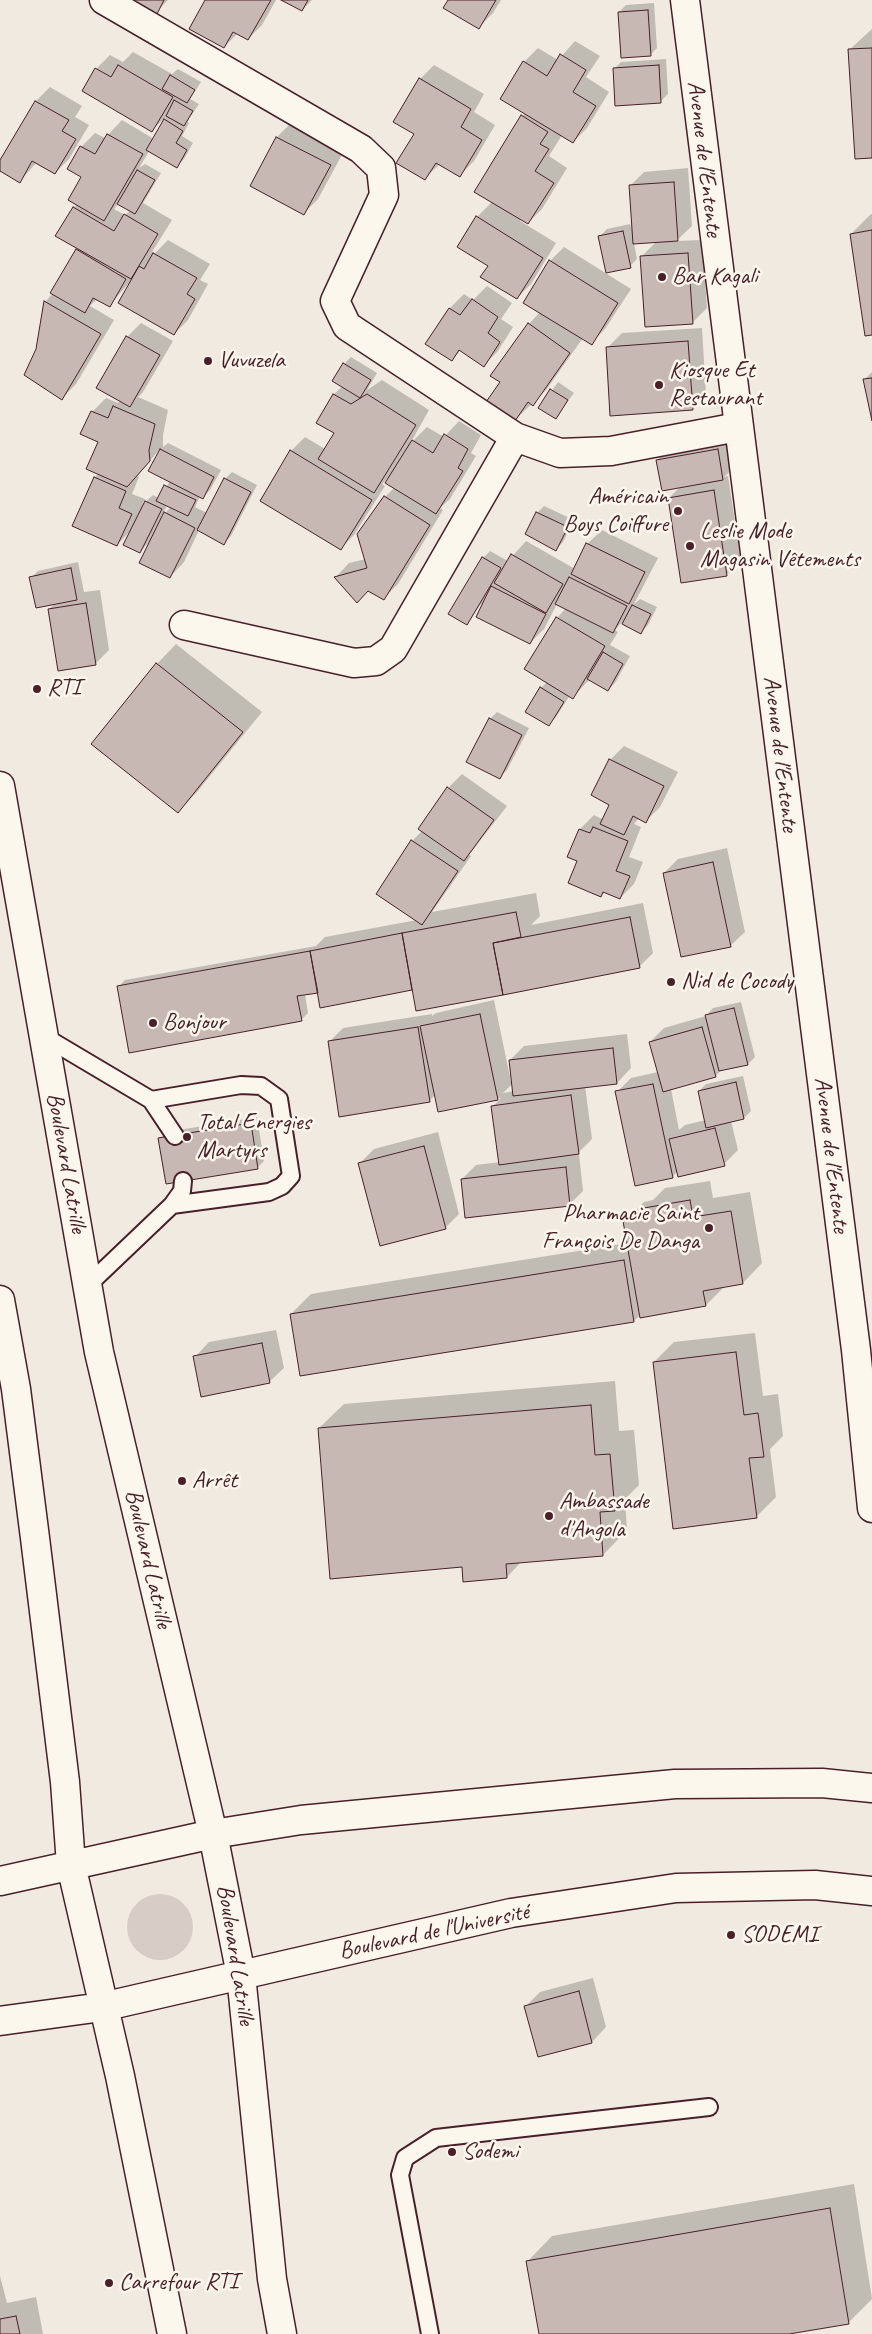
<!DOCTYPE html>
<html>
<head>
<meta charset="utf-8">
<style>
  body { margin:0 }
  canvas { display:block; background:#f0eae0 }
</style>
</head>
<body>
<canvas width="872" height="2334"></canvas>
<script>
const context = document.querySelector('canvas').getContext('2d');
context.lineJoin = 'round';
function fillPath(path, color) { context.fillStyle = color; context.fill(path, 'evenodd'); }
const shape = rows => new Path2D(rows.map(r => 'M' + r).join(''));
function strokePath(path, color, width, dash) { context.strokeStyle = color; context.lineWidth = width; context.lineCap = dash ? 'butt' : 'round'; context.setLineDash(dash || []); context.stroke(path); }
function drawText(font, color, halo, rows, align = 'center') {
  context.font = font + ' Caveat,sans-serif'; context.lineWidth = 5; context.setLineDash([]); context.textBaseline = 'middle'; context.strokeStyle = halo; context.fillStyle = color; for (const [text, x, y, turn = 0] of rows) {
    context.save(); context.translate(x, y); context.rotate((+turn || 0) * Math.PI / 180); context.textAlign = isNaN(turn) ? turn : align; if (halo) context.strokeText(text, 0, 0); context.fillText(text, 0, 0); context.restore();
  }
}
const green = shape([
  '127 1927a33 33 0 1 1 66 0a33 33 0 1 1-66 0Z'
]);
const shadow = shape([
  [135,0,168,0,156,12],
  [207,0,276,0,262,25,248,39,238,33,224,47],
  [283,0,312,0,302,10],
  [450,0,501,0,493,13,479,27],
  [654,3,657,48,650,55,619,12,626,5],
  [872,29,872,157,849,50],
  [575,41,600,56,586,77,609,92,587,128,573,142,562,135,549,156,567,168,542,209,528,223,522,219,520,221,556,243,531,284,517,298,490,266,477,217,493,201,522,116,526,113,524,62,538,48,558,60],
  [133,52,172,74,178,69,201,82,190,99,199,104,187,122,189,123,182,136,193,143,184,159,177,166,150,150,139,168,145,164,161,173,143,203,172,220,152,252,155,253,168,240,210,264,200,280,208,284,188,320,174,334,128,284,109,306,97,299,90,306,114,320,76,384,62,398,37,349,45,302,53,293,79,248,74,207,77,204,83,177,81,147,95,133,105,138,122,120,154,139,166,117,152,130,96,69,110,55,123,62],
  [119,203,131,210,125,215,114,209],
  [666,59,668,94,661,101,614,69,621,62],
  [434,65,484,94,474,112,495,125,474,161,460,175,440,164,425,178,415,134,420,79],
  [50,87,82,106,75,117,89,125,69,159,55,173,37,162,20,181,0,170,0,163,36,101],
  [291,123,344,151,318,199,304,213,251,186,277,137],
  [688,168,692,226,676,241,702,240,707,308,692,323,641,257,657,241,634,243,637,259,630,266,600,236,607,229,630,224,633,233,630,186,644,172],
  [871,214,872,214,872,334,851,234],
  [564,247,631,289,605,329,591,343,583,338,546,390,515,420,502,382,529,324,540,312,525,302,550,261],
  [487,286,512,303,501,319,513,327,498,351,484,365,461,350,452,359,427,343,450,308,464,294,473,300],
  [141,323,173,341,143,392,138,397,168,410,163,435,163,447,168,443,221,470,210,490,203,497,200,496,195,507,207,513,225,479,232,472,257,485,231,536,224,543,199,530,184,562,170,577,150,541,140,552,131,530,117,545,95,477,99,473,100,442,92,412,106,398,118,403,120,401,127,337],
  [159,450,170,481,159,498,153,495,142,505,145,499,132,494,139,477,137,476],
  [167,505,171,507,162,516],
  [702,328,706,395,692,409,608,347,622,333],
  [351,357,377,373,367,390,382,380,429,410,410,444,427,427,444,437,459,421,481,435,471,453,476,456,450,499,440,508,443,510,398,584,384,598,336,577,349,563,366,559,385,497,394,488,390,476,382,484,385,486,354,535,340,549,291,451,305,437,325,449,335,433,318,422,334,394,343,386,344,364],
  [872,372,872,415,864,380],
  [558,382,574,393,556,417,540,407],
  [732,435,737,465,724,477,728,476,741,561,726,575,669,498,681,486,657,460,671,446],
  [544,506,574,520,563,542,556,549,537,513],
  [602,530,658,558,634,604,640,599,657,607,648,625,641,632,625,619,615,630,618,632,610,645,630,656,615,683,608,690,590,679,573,697,570,695,556,717,549,724,541,688,547,682,557,618,566,608,557,604,544,629,530,643,481,604,467,624,483,558,490,551,508,561,526,541,575,569,587,544],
  [78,562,84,592,100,590,109,650,95,664,49,609,56,603,31,578,38,571],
  [176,644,262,712,197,792,178,812,157,664],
  [497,712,529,728,507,770,500,777,490,719],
  [624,746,678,772,660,807,646,821,639,818,634,824,641,827,629,857,643,862,634,884,620,898,605,892,601,896,579,860,580,829,594,815,602,819,605,816,611,804,610,760],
  [462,774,507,806,469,855,471,856,432,912,536,893,540,916,531,925,643,903,653,953,639,967,412,989,319,992,305,994,308,1013,301,1020,118,987,125,980,316,946,325,937,417,920,377,893,412,841,423,830,448,788],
  [727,848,745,932,730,946,664,873,678,859],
  [494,1000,511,1082,513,1081,510,1060,524,1046,627,1034,631,1068,617,1083,585,1086,592,1139,577,1154,579,1154,583,1191,569,1205,462,1179,476,1165,500,1162,492,1107,501,1098,439,1110,436,1094,429,1101,329,1042,343,1028,432,1014,432,1016,436,1013],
  [513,1083,514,1091,503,1093],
  [741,1002,755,1057,748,1064,722,1070,715,1076,671,1089,679,1130,685,1125,706,1120,699,1091,706,1084,743,1076,751,1111,744,1118,731,1121,738,1150,724,1164,678,1171,672,1177,617,1092,631,1078,658,1072,650,1042,664,1028,706,1016,713,1008],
  [257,1117,264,1161,257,1168,160,1139,167,1132],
  [438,1132,459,1214,445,1228,360,1163,374,1149],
  [710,1181,713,1198,750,1192,762,1263,743,1283,725,1286,706,1305,641,1314,634,1321,291,1314,311,1294,628,1243,624,1222,644,1202,653,1200,665,1188],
  [276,1330,284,1368,269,1382,195,1357,209,1342],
  [755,1333,763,1396,778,1394,783,1436,770,1449,776,1497,756,1517,654,1362,674,1342],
  [615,1381,619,1431,634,1430,639,1485,625,1499,627,1530,603,1555,522,1561,507,1577,464,1566,319,1428,344,1404],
  [593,1978,606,2027,592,2042,526,2006,540,1992],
  [854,2184,872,2299,849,2322,781,2334,540,2334,528,2261,552,2236],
  [0,2276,7,2303,36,2297,43,2334,0,2334]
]);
const building = shape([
  [132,0,164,0,157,14,132,0],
  [205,0,271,0,248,40,233,32,224,48,189,29,205,0],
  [281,0,308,0,302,11,281,0],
  [448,0,496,0,479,29,443,8,448,0],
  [648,10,651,56,621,58,618,12,648,10],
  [872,48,872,158,855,159,848,49,872,48],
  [560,54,586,70,573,92,596,106,573,143,500,99,523,61,547,76,560,54],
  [118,65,173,97,152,132,82,91,95,68,111,77,118,65],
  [659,65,661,103,615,106,613,68,659,65],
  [170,75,195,90,187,103,162,89,170,75],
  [419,78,471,109,461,127,482,140,460,177,436,163,425,180,396,163,414,134,393,122,419,78],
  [174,100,193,111,184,126,166,116,174,100],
  [35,101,69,120,62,131,76,139,55,174,32,161,20,183,0,171,0,160,35,101],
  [521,115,548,132,540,144,549,149,535,171,554,183,528,224,474,192,521,115],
  [164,119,183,131,176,143,187,150,177,168,146,150,164,119],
  [107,134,143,154,104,221,68,200,81,177,67,169,80,146,95,154,107,134],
  [276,137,331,165,304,215,250,186,276,137],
  [137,170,155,180,135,214,117,204,137,170],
  [674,182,678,241,633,244,629,185,674,182],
  [73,207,114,231,124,214,158,234,131,279,55,236,73,207],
  [476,216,543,258,517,299,480,277,488,266,457,247,476,216],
  [872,230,872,335,865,336,850,234,872,230],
  [623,231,631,268,606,273,598,236,623,231],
  [76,249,126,279,110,307,93,298,85,313,50,293,76,249],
  [153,253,197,278,187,294,195,299,174,335,118,303,139,266,144,269,153,253],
  [688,253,693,324,645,327,640,256,688,253],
  [549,260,618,303,592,345,523,303,549,260],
  [472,299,498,317,488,333,500,342,484,367,459,350,452,361,425,344,449,308,460,315,472,299],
  [44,301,101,334,62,400,24,375,36,349,44,301],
  [528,323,570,353,533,406,528,402,515,421,486,402,500,382,490,376,528,323],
  [126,336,160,355,130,407,96,388,126,336],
  [688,341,693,410,610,416,606,347,688,341],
  [343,363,371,380,360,398,332,381,343,363],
  [872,378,872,421,863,379,872,378],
  [550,389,568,400,556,419,538,408,550,389],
  [333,394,351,404,367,394,416,425,374,493,318,459,334,433,316,423,333,394],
  [113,406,155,424,149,450,150,461,127,487,86,469,98,442,80,434,91,411,108,418,113,406],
  [444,434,468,449,458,468,463,471,436,514,385,483,412,440,433,453,444,434],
  [160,449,214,477,203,499,148,471,160,449],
  [718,449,723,480,662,491,656,460,718,449],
  [290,450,372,500,341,550,260,501,290,450],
  [94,477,126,491,119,508,132,514,117,546,72,526,94,477],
  [224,478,251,492,224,545,197,530,224,478],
  [164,485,196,500,188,516,156,501,164,485],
  [714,490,727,576,681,583,668,498,714,490],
  [384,496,430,525,384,600,368,591,357,603,334,577,367,568,357,534,384,496],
  [145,501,162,509,140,553,123,545,145,501],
  [164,512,195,528,170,578,139,563,164,512],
  [536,512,568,527,556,551,525,534,536,512],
  [586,543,645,572,629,604,571,574,586,543],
  [511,554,563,584,546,613,494,583,511,554],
  [482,557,501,568,467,625,448,614,482,557],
  [71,568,77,600,36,608,29,577,71,568],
  [569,577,627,606,613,633,555,604,569,577],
  [491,586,546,614,530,644,476,617,491,586],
  [86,603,96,665,58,671,48,609,86,603],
  [632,605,651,614,641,634,622,624,632,605],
  [556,617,605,646,573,699,524,669,556,617],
  [603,652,623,664,608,691,587,679,603,652],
  [156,663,243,732,178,813,91,744,156,663],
  [540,687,564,702,549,726,525,712,540,687],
  [489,718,522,735,500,779,466,762,489,718],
  [609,759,664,786,646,823,633,816,624,835,600,824,609,805,591,795,609,759],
  [447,787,494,820,464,861,418,829,447,787],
  [593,827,628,841,616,871,630,876,620,899,603,892,601,897,568,883,577,861,567,857,579,829,590,833,593,827],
  [411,840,458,871,422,925,376,894,411,840],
  [713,862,731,947,681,957,663,873,713,862],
  [516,912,521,937,493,943,503,995,416,1011,402,933,516,912],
  [630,917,640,968,503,995,493,943,630,917],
  [402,933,412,990,320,1008,310,951,402,933],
  [310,951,318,993,297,996,302,1021,129,1053,117,986,310,951],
  [734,1008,748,1065,719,1071,705,1015,734,1008],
  [480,1014,498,1100,438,1112,420,1026,480,1014],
  [418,1027,430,1102,339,1117,328,1041,418,1027],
  [702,1027,716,1077,663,1092,649,1042,702,1027],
  [613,1048,617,1084,513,1096,509,1060,613,1048],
  [736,1082,744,1119,706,1128,698,1091,736,1082],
  [653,1084,673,1178,635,1186,615,1091,653,1084],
  [571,1095,579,1154,499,1165,491,1106,571,1095],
  [251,1123,258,1169,166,1184,158,1138,251,1123],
  [715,1128,725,1166,678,1177,669,1139,715,1128],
  [424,1146,446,1229,380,1246,358,1163,424,1146],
  [566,1167,570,1206,465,1218,461,1179,566,1167],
  [690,1200,693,1217,731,1211,743,1284,703,1291,706,1306,640,1318,623,1221,645,1218,644,1208,690,1200],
  [624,1260,634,1322,300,1376,290,1314,624,1260],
  [262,1343,270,1383,201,1397,193,1356,262,1343],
  [736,1352,744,1415,758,1413,764,1457,749,1458,757,1518,673,1529,653,1362,736,1352],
  [591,1405,595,1455,610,1454,615,1511,600,1512,603,1556,506,1564,507,1578,463,1582,462,1567,330,1579,318,1428,591,1405],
  [579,1991,592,2043,538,2057,524,2006,579,1991],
  [830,2208,849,2324,789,2334,539,2334,526,2261,830,2208],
  [16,2316,20,2334,0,2334,0,2319,16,2316]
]);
const lane = shape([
  [45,1037,151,1100,175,1136],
  [151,1100,241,1085,261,1086,279,1099,291,1176,282,1186,269,1192,172,1205],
  [87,1286,172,1205,182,1191,183,1181],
  [430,2334,400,2175,405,2158,436,2138,709,2107]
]);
const street = shape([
  [104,0,361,149,381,168,384,195,335,301,347,326,515,437,560,453,611,451,738,427],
  [184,625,354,663,376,661,393,649,515,437]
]);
const secondary = shape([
  [685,0,856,1350,872,1508],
  [0,786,99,1352,213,1834,241,1975,272,2279,282,2334],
  [0,1300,16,1389,35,1538,65,1782,71,1865,120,2076,172,2334],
  [0,1881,213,1834,301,1820,675,1784,822,1783,872,1788],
  [0,2021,102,2007,511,1913,676,1888,815,1885,872,1891]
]);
const markers = [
  [662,277,5,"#4a1f2b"],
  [208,361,5,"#4a1f2b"],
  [659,385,5,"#4a1f2b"],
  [678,511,5,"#4a1f2b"],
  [690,546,5,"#4a1f2b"],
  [37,689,5,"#4a1f2b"],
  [671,982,5,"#4a1f2b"],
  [153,1023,5,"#4a1f2b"],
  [187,1137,5,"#4a1f2b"],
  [709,1228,5,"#4a1f2b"],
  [182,1481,5,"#4a1f2b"],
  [549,1516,5,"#4a1f2b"],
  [731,1935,5,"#4a1f2b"],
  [452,2152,5,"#4a1f2b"],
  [109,2283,5,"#4a1f2b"]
];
const streetNames = [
  ["Avenue de l'Entente",704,159,83],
  ["Avenue de l'Entente",780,754,83],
  ["Avenue de l'Entente",831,1155,83],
  ["Boulevard Latrille",66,1163,80],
  ["Boulevard Latrille",148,1559,77],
  ["Boulevard de l'Université",434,1932,-12],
  ["Boulevard Latrille",235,1955,81]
];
const poiNames = [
  ["Bar Kagali",672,277],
  ["Vuvuzela",218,361],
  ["Kiosque Et",669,371],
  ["Restaurant",669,399],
  ["Américain",668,497,"right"],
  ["Boys Coiffure",668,525,"right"],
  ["Leslie Mode",700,532],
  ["Magasin Vêtements",700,560],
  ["RTI",47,689],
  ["Nid de Cocody",681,982],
  ["Bonjour",163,1023],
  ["Total Energies",197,1123],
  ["Martyrs",197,1151],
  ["Pharmacie Saint",699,1214,"right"],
  ["François De Danga",699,1242,"right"],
  ["Arrêt",192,1481],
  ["Ambassade",559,1502],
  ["d'Angola",559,1530],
  ["SODEMI",741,1935],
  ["Sodemi",462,2152],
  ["Carrefour RTI",119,2283]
];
fillPath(green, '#d8ccc6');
fillPath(shadow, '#0003');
fillPath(building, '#c8b8b3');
strokePath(building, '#4a1f2b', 1);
strokePath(lane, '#4a1f2b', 20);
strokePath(street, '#4a1f2b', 31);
strokePath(secondary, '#4a1f2b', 31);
strokePath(lane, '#fbf7ec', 16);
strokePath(street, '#fbf7ec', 28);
strokePath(secondary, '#fbf7ec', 28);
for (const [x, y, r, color] of markers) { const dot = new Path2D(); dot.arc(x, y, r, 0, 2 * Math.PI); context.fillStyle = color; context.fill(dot); strokePath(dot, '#fbf7ec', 2); }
drawText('24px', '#4a1f2b', '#fbf7ec', streetNames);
drawText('24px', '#4a1f2b', '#fbf7ec', poiNames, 'left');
</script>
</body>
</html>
